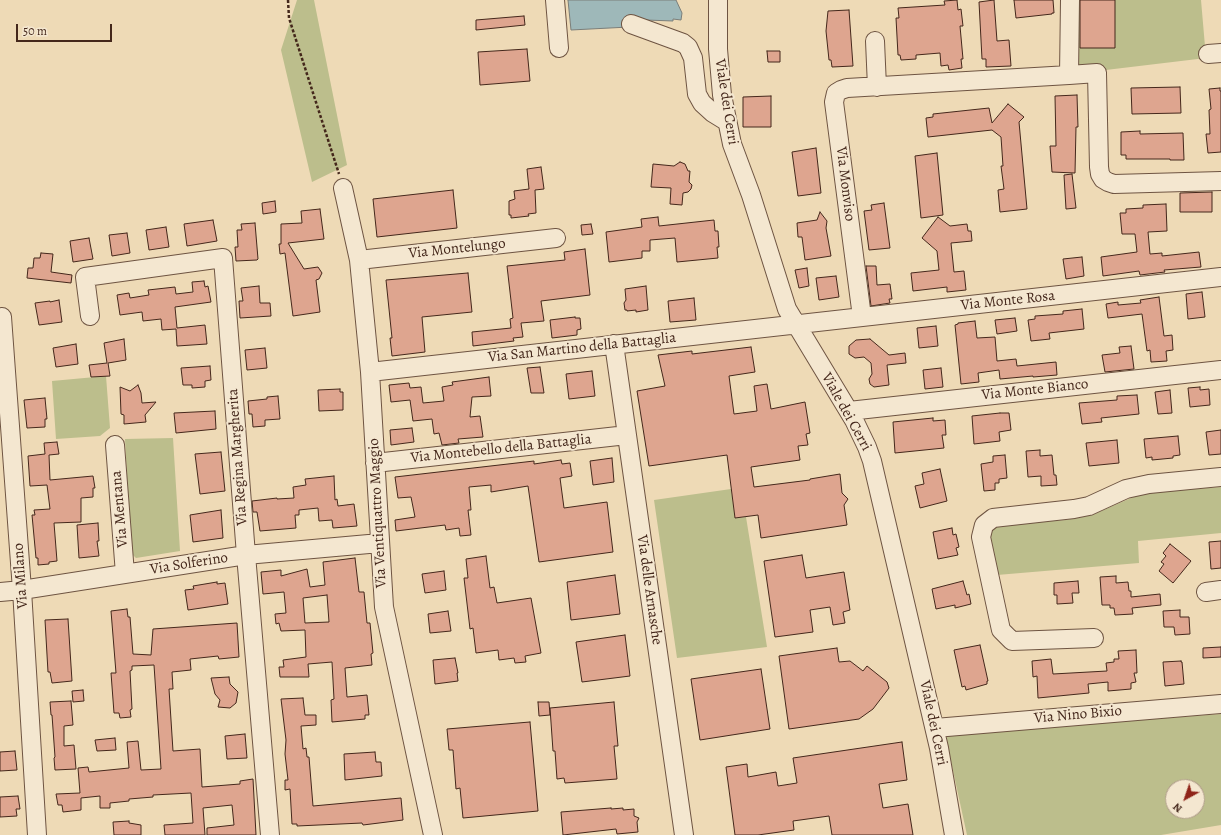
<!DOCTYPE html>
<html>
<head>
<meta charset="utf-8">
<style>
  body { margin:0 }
  #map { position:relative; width:1221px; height:835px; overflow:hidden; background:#eedab6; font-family:Alegreya,serif }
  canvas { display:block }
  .north { position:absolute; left:1165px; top:779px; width:40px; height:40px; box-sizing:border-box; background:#f4e7d0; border:1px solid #ae9a88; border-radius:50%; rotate:220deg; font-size:11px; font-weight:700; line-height:16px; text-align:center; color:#44271b }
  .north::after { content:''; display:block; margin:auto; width:14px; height:18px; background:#8f2418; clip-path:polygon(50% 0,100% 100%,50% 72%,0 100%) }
  .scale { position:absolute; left:16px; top:24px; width:96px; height:18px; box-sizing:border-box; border:2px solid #44271b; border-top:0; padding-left:5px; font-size:12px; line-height:14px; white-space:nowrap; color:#44271b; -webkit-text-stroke:3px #f4e7d0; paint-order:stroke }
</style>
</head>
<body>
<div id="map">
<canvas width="1221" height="835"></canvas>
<div class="north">N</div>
<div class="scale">50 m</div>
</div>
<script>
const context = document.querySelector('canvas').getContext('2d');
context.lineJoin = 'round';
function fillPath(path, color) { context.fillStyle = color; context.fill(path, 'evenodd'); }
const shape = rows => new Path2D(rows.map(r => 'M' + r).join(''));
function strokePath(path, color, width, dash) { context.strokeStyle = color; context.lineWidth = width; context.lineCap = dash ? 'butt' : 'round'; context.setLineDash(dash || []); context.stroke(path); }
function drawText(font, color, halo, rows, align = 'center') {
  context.font = font + ' Alegreya,serif'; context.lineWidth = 4; context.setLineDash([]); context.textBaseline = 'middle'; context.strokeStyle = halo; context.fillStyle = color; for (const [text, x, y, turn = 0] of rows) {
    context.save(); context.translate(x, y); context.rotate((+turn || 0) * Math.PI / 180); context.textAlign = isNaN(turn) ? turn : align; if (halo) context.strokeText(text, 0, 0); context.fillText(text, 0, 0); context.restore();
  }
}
const green = shape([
  [297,0,314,0,347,165,312,182,281,50],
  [1066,0,1201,0,1206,58,1064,75],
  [106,376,110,428,100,436,56,439,52,381],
  [173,438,180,551,136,558,131,553,125,439],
  [1221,487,1221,533,1138,541,1139,563,997,575,988,543,990,532,999,525,1065,520,1092,515,1138,495,1151,492],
  [731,489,735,518,746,517,767,647,677,658,654,500],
  [1221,714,1221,825,1161,835,967,835,945,734],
  [1173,787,1197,787,1197,811,1173,811]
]);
const water = shape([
  [568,0,676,0,682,13,681,20,673,19,673,21,646,20,629,27,571,30,568,0]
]);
const building = shape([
  [957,0,958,10,961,9,963,26,960,26,963,59,961,59,962,68,949,70,948,65,941,66,940,53,916,55,916,59,901,60,900,55,898,55,896,18,899,18,898,8,945,5,944,1,957,0],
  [994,0,997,41,1009,40,1011,66,986,67,986,59,982,59,979,2,994,0],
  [1014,0,1053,0,1054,13,1052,13,1052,14,1016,18,1014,0],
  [1080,0,1115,0,1115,48,1080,48,1080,0],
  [849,10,853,66,832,67,831,60,829,60,826,31,828,11,849,10],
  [524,16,525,25,476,30,476,20,524,16],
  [527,49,530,81,480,85,478,52,527,49],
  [767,51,780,51,780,62,768,62,767,51],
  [1180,87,1181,113,1132,114,1131,88,1180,87],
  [1220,88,1220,91,1221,91,1221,152,1208,153,1206,134,1210,134,1209,110,1211,109,1209,89,1220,88],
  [1077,95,1078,127,1076,127,1075,173,1052,172,1050,146,1056,146,1055,96,1077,95],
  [771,96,771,127,743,127,743,97,771,96],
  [1008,104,1024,117,1019,122,1027,209,1000,212,998,190,1004,189,1001,166,1003,166,1001,137,992,130,928,137,926,118,933,117,933,114,989,108,992,123,1008,104],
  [1140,131,1140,134,1183,133,1184,160,1170,160,1170,159,1126,159,1126,155,1121,155,1121,132,1140,131],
  [816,148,821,193,798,196,792,152,816,148],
  [937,153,943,215,921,218,915,156,937,153],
  [680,162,685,164,688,171,690,171,689,182,692,185,691,189,688,192,683,193,682,205,670,204,671,188,651,187,653,164,674,166,680,162],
  [541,167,544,189,535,190,536,213,528,214,529,216,511,218,511,215,509,215,509,201,515,199,514,191,529,189,527,169,541,167],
  [1072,174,1076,208,1066,209,1064,175,1072,174],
  [453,190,457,228,377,237,373,199,453,190],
  [1212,192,1212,212,1180,212,1180,193,1212,192],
  [275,201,276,212,263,214,262,203,275,201],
  [884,203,890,248,869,250,864,211,872,210,871,205,884,203],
  [1166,204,1167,231,1148,232,1150,254,1162,253,1162,256,1199,252,1201,267,1164,270,1165,272,1140,275,1139,271,1103,276,1101,257,1137,252,1135,234,1122,234,1120,213,1126,213,1126,209,1143,208,1143,205,1166,204],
  [320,209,324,239,288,243,304,269,318,267,322,273,319,279,316,280,320,312,293,316,285,253,280,254,279,244,281,244,281,224,302,223,301,211,320,209],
  [820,212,827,221,826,228,831,256,805,260,802,237,798,237,797,223,817,220,820,212],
  [658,217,659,226,714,220,715,231,718,231,719,247,717,247,718,258,677,262,675,238,650,240,650,251,642,251,642,258,609,262,606,232,642,227,641,219,658,217],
  [938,217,950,226,967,224,968,231,971,231,972,241,951,243,954,272,964,271,966,290,947,292,947,287,913,291,911,273,939,270,937,251,922,238,938,217],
  [213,220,217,241,187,246,184,224,213,220],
  [255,223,258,259,257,260,236,261,235,247,238,247,237,230,242,230,241,224,255,223],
  [591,224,593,234,582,235,581,225,591,224],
  [166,227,169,247,149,250,146,230,166,227],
  [127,233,130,253,112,256,109,235,127,233],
  [89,238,93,259,73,262,70,241,89,238],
  [585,249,590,295,541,301,544,321,521,323,523,337,513,338,514,341,473,346,472,332,511,328,510,319,513,318,507,266,565,260,564,252,585,249],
  [41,253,53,254,51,272,72,275,71,283,27,278,28,268,33,268,34,258,40,258,41,253],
  [1082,257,1084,276,1066,279,1063,259,1082,257],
  [866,266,876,266,877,285,890,284,892,299,889,299,890,303,871,306,866,266],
  [807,268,809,286,799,288,795,270,807,268],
  [468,273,472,312,422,317,425,352,392,356,390,338,392,338,386,280,468,273],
  [836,276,839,297,819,300,816,278,836,276],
  [204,281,205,287,208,286,211,302,175,307,177,328,205,325,207,344,177,346,176,329,162,330,161,319,143,321,142,312,120,315,117,295,129,293,130,298,149,295,148,290,175,287,176,294,193,292,192,282,204,281],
  [259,286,260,303,270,303,271,316,240,318,239,301,243,301,241,288,259,286],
  [646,286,648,310,636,312,636,310,627,311,627,310,625,310,624,303,626,300,625,289,646,286],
  [1202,292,1205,317,1188,319,1186,294,1202,292],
  [1159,297,1164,336,1172,335,1173,350,1166,351,1167,361,1151,362,1150,350,1147,351,1142,314,1108,318,1106,304,1118,302,1118,305,1141,303,1140,300,1159,297],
  [694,298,696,320,670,322,668,301,694,298],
  [59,300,62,322,39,325,35,303,50,301,50,302,59,300],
  [1082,309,1084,329,1049,333,1050,339,1031,341,1028,320,1035,319,1035,316,1063,314,1063,311,1082,309],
  [575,317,575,318,580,318,581,329,577,330,577,335,552,338,550,320,575,317],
  [1015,318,1017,331,997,334,995,320,1015,318],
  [975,321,977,338,995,337,997,361,1016,359,1017,366,1056,362,1057,375,1033,377,1033,376,1000,379,999,370,978,373,979,382,961,384,955,325,958,324,958,323,975,321],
  [936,326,938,346,919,348,917,328,936,326],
  [124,339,126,360,108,363,110,376,91,377,89,365,107,363,104,343,124,339],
  [870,339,889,355,905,353,906,363,887,365,889,385,874,387,870,384,869,379,872,374,871,363,864,357,855,358,849,354,849,346,856,340,870,339],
  [76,344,78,364,56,367,53,348,76,344],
  [1131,346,1134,369,1105,372,1102,355,1120,353,1119,347,1131,346],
  [751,347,755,372,729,376,734,414,757,411,754,386,767,384,771,409,805,402,810,433,806,434,808,445,798,446,800,460,751,467,754,487,810,480,810,479,840,474,842,493,848,499,844,505,847,525,761,538,758,515,735,518,727,455,649,466,637,391,665,386,658,355,692,351,692,354,751,347],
  [265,348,267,368,247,370,245,350,265,348],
  [210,366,211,380,205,381,205,387,192,388,192,385,183,385,181,368,210,366],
  [540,367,544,393,531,393,527,368,540,367],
  [941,368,943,387,925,389,923,370,941,368],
  [592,371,595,396,569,399,566,374,592,371],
  [489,377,491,396,472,397,470,417,480,416,483,437,458,439,459,443,442,445,439,433,434,434,432,419,413,421,410,400,391,402,389,385,409,383,410,388,421,387,423,403,444,401,442,387,453,385,452,382,489,377],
  [138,385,141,393,142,403,156,402,145,415,146,422,124,424,124,415,121,414,120,387,130,391,138,385],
  [1200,387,1200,390,1209,389,1210,405,1190,407,1188,388,1200,387],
  [340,389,340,392,343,392,343,410,319,411,318,390,340,389],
  [1170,390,1172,413,1158,414,1155,392,1170,390],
  [1137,395,1139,414,1101,418,1102,422,1082,424,1079,403,1117,400,1117,396,1137,395],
  [278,396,280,419,265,420,265,426,253,427,252,414,249,414,248,401,267,399,267,397,278,396],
  [45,398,47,419,45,419,45,427,27,428,24,400,45,398],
  [215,411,216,429,176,433,174,413,215,411],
  [1000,413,1009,413,1011,430,999,432,1000,441,974,444,972,416,1000,413],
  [933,418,933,421,945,420,946,435,942,435,944,448,895,453,893,422,933,418],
  [412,428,414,442,391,445,390,430,412,428],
  [1221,430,1221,454,1209,455,1206,432,1221,430],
  [1178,436,1180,455,1173,456,1173,458,1152,460,1152,457,1146,458,1144,439,1178,436],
  [1117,440,1119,463,1089,466,1086,443,1117,440],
  [57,442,59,454,49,455,50,480,93,476,95,488,93,488,93,497,81,498,81,522,54,523,57,561,49,562,49,564,38,565,38,558,36,558,32,515,35,515,34,510,50,509,47,485,30,486,28,456,45,454,44,443,57,442],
  [1040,450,1040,456,1052,455,1054,475,1056,475,1057,485,1041,486,1041,476,1028,477,1026,451,1040,450],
  [221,452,225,491,200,494,195,454,221,452],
  [1005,455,1007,478,999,479,999,483,995,483,995,490,984,491,981,464,993,462,993,456,1005,455],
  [612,458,614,482,593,485,590,461,612,458],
  [561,460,562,464,570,463,572,476,560,478,564,508,607,502,613,552,539,562,528,486,491,492,491,485,469,487,471,510,468,510,471,535,460,536,459,528,446,530,445,525,396,531,395,520,415,517,411,497,398,498,395,477,534,461,534,464,561,460],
  [940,469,947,501,920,508,915,486,924,484,922,473,940,469],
  [334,476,335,500,337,499,338,506,354,504,357,526,333,528,332,520,319,521,318,508,299,510,299,515,295,515,296,528,260,531,257,512,253,512,252,501,277,498,277,499,294,498,293,487,306,485,305,479,334,476],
  [221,510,223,538,193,542,190,515,221,510],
  [98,523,99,541,97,541,99,556,79,558,77,525,98,523],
  [952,528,953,535,956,534,959,547,956,548,958,555,938,559,933,532,952,528],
  [1221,541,1221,568,1211,569,1209,542,1221,541],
  [1170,544,1191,561,1173,583,1159,571,1164,564,1161,562,1166,556,1163,553,1170,544],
  [802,555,806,578,844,572,850,610,843,612,845,623,833,625,830,607,810,610,813,632,775,637,764,561,802,555],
  [486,556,490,588,494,587,497,603,531,598,541,653,525,656,526,662,515,663,514,658,499,660,498,650,476,653,473,628,470,629,464,578,468,578,466,559,486,556],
  [355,558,359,592,364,592,367,623,370,623,373,653,371,654,372,665,345,668,347,697,367,695,369,715,365,715,365,719,332,722,331,700,334,699,332,662,308,664,309,677,280,677,279,667,284,667,283,660,306,657,305,630,281,631,279,623,276,624,275,614,286,613,284,592,263,594,261,572,281,570,281,576,307,569,310,587,325,585,323,562,355,558],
  [327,595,329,622,305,623,303,598,327,595],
  [444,571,446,590,425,593,422,574,444,571],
  [615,575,620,614,571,620,567,582,615,575],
  [1116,576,1116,583,1128,582,1129,591,1131,591,1131,597,1160,594,1161,605,1132,608,1133,614,1115,615,1114,608,1110,608,1110,605,1102,605,1100,577,1116,576],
  [963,581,967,595,969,594,971,604,955,608,955,605,936,609,932,589,963,581],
  [1078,581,1079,593,1072,593,1073,603,1057,604,1057,595,1054,595,1054,583,1078,581],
  [217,582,217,584,225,583,228,604,188,610,185,590,194,589,193,586,217,582],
  [127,609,128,617,130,617,133,654,151,655,153,629,237,623,239,657,219,659,218,656,190,659,191,670,172,672,173,689,169,689,173,751,200,749,202,787,240,784,240,781,253,779,256,835,207,835,207,828,234,825,232,805,203,808,205,835,165,835,164,825,193,823,191,793,153,795,153,797,129,799,129,801,110,803,110,808,100,808,100,796,81,798,81,810,63,812,62,805,58,805,56,794,80,793,78,768,88,767,89,772,129,768,127,742,138,741,141,770,161,769,154,665,132,666,132,670,130,671,132,709,130,710,131,717,120,718,119,713,114,713,111,673,116,673,111,611,127,609],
  [1180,610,1180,617,1189,617,1190,634,1175,635,1174,627,1164,627,1163,611,1180,610],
  [448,611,451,631,430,633,428,614,448,611],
  [68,619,72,681,52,683,50,672,48,672,45,620,68,619],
  [625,635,630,676,582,682,576,642,625,635],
  [980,645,988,681,987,681,987,684,966,690,965,686,962,687,954,650,980,645],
  [1221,647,1221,657,1203,658,1203,648,1221,647],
  [837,648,839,662,850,661,863,671,867,666,887,682,889,688,873,709,859,719,789,729,779,656,837,648],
  [1136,650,1137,673,1134,673,1136,682,1131,683,1131,689,1108,691,1108,682,1088,684,1089,693,1038,698,1037,676,1033,677,1032,661,1051,659,1053,674,1107,671,1106,663,1114,662,1114,659,1119,659,1118,651,1136,650],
  [455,658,458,673,457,673,458,681,435,684,433,660,455,658],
  [1181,661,1181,662,1182,662,1184,684,1165,686,1163,662,1181,661],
  [761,669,770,729,700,740,691,679,761,669],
  [229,677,230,684,238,692,236,703,230,708,218,707,220,700,215,694,211,678,229,677],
  [83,690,84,701,73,702,72,691,83,690],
  [303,698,305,715,316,715,316,725,301,726,303,749,306,748,307,757,309,757,313,806,401,798,403,820,363,825,362,823,297,826,297,824,292,824,290,789,285,790,285,780,288,780,285,754,286,740,281,699,303,698],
  [71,701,73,725,64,726,64,746,74,745,76,769,55,770,54,758,55,757,52,715,51,715,50,702,71,701],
  [538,702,549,702,550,715,539,716,538,702],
  [614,702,618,746,614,746,617,779,565,783,564,778,557,779,555,751,553,751,550,708,614,702],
  [530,722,538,811,463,818,460,788,456,789,453,750,449,750,447,729,530,722],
  [245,734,247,758,227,759,225,736,245,734],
  [115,738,116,750,97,751,95,740,115,738],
  [902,742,907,780,879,784,883,808,908,804,913,835,832,835,829,816,793,821,794,830,758,835,735,835,726,767,747,764,748,777,776,772,778,786,797,783,793,758,902,742],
  [15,751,17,770,0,771,0,752,15,751],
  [375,752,376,762,381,762,382,776,345,780,344,754,375,752],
  [18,796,20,809,16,809,17,816,0,817,0,797,18,796],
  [611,808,611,809,623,808,623,810,634,809,634,816,639,818,637,822,638,832,617,834,616,829,563,835,561,812,611,808],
  [129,821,129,823,141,825,141,835,114,835,113,822,129,821]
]);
const path = shape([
  [288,0,289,18,339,174]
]);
const minor = shape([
  [555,0,559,48],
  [718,0,718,49,722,95,732,144,751,195,787,309,854,420,867,447,872,461,939,748,954,835],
  [631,24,683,43,688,47,693,58,697,94,702,103,713,113,726,121],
  [875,41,877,87],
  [1208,54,1221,53],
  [1069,75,1097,73,1099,167,1100,174,1103,179,1108,182,1114,184,1221,181],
  [343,188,359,260,370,372,384,607,433,835],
  [359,260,556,238],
  [90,316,85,277,223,258,246,555,270,835],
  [2,317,22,590,37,835],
  [862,317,834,102,836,93,841,90,847,88,1069,75,1070,0],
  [614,344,684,835],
  [370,372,1221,277],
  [849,411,1221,370],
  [115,445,125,574],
  [375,463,627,435],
  [0,592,22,590,246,555,380,543],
  [1206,592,1221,590],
  [1094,638,1012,641,1001,630,981,537,984,525,993,518,1074,509,1089,506,1126,489,1149,484,1221,477],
  [935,728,1221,704]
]);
const streetNames = [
  ["Viale dei Cerri",726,102,81],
  ["Via Monviso",845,184,83],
  ["Via Montelungo",457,249,-6],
  ["Via Monte Rosa",1008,301,-6],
  ["Via San Martino della Battaglia",582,348,-6],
  ["Via Monte Bianco",1035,390,-6],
  ["Viale dei Cerri",846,412,61],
  ["Via Montebello della Battaglia",501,449,-6],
  ["Via Regina Margherita",238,457,-94],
  ["Via Mentana",120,509,-95],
  ["Via Ventiquattro Maggio",378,513,-93],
  ["Via Solferino",189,564,-9],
  ["Via Milano",21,576,-94],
  ["Via delle Arnasche",649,590,82],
  ["Via Nino Bixio",1078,715,-5],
  ["Viale dei Cerri",933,723,78]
];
fillPath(green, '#bcbe8c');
fillPath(water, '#9eb8b9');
strokePath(water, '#7a7e7a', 1);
fillPath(building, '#dea58f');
strokePath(building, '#44271b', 1);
strokePath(minor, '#6e5442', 20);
strokePath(path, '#44271b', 2.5, [3, 2]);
strokePath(minor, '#f4e7d0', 18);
drawText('15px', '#44271b', '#f4e7d0', streetNames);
</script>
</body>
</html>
